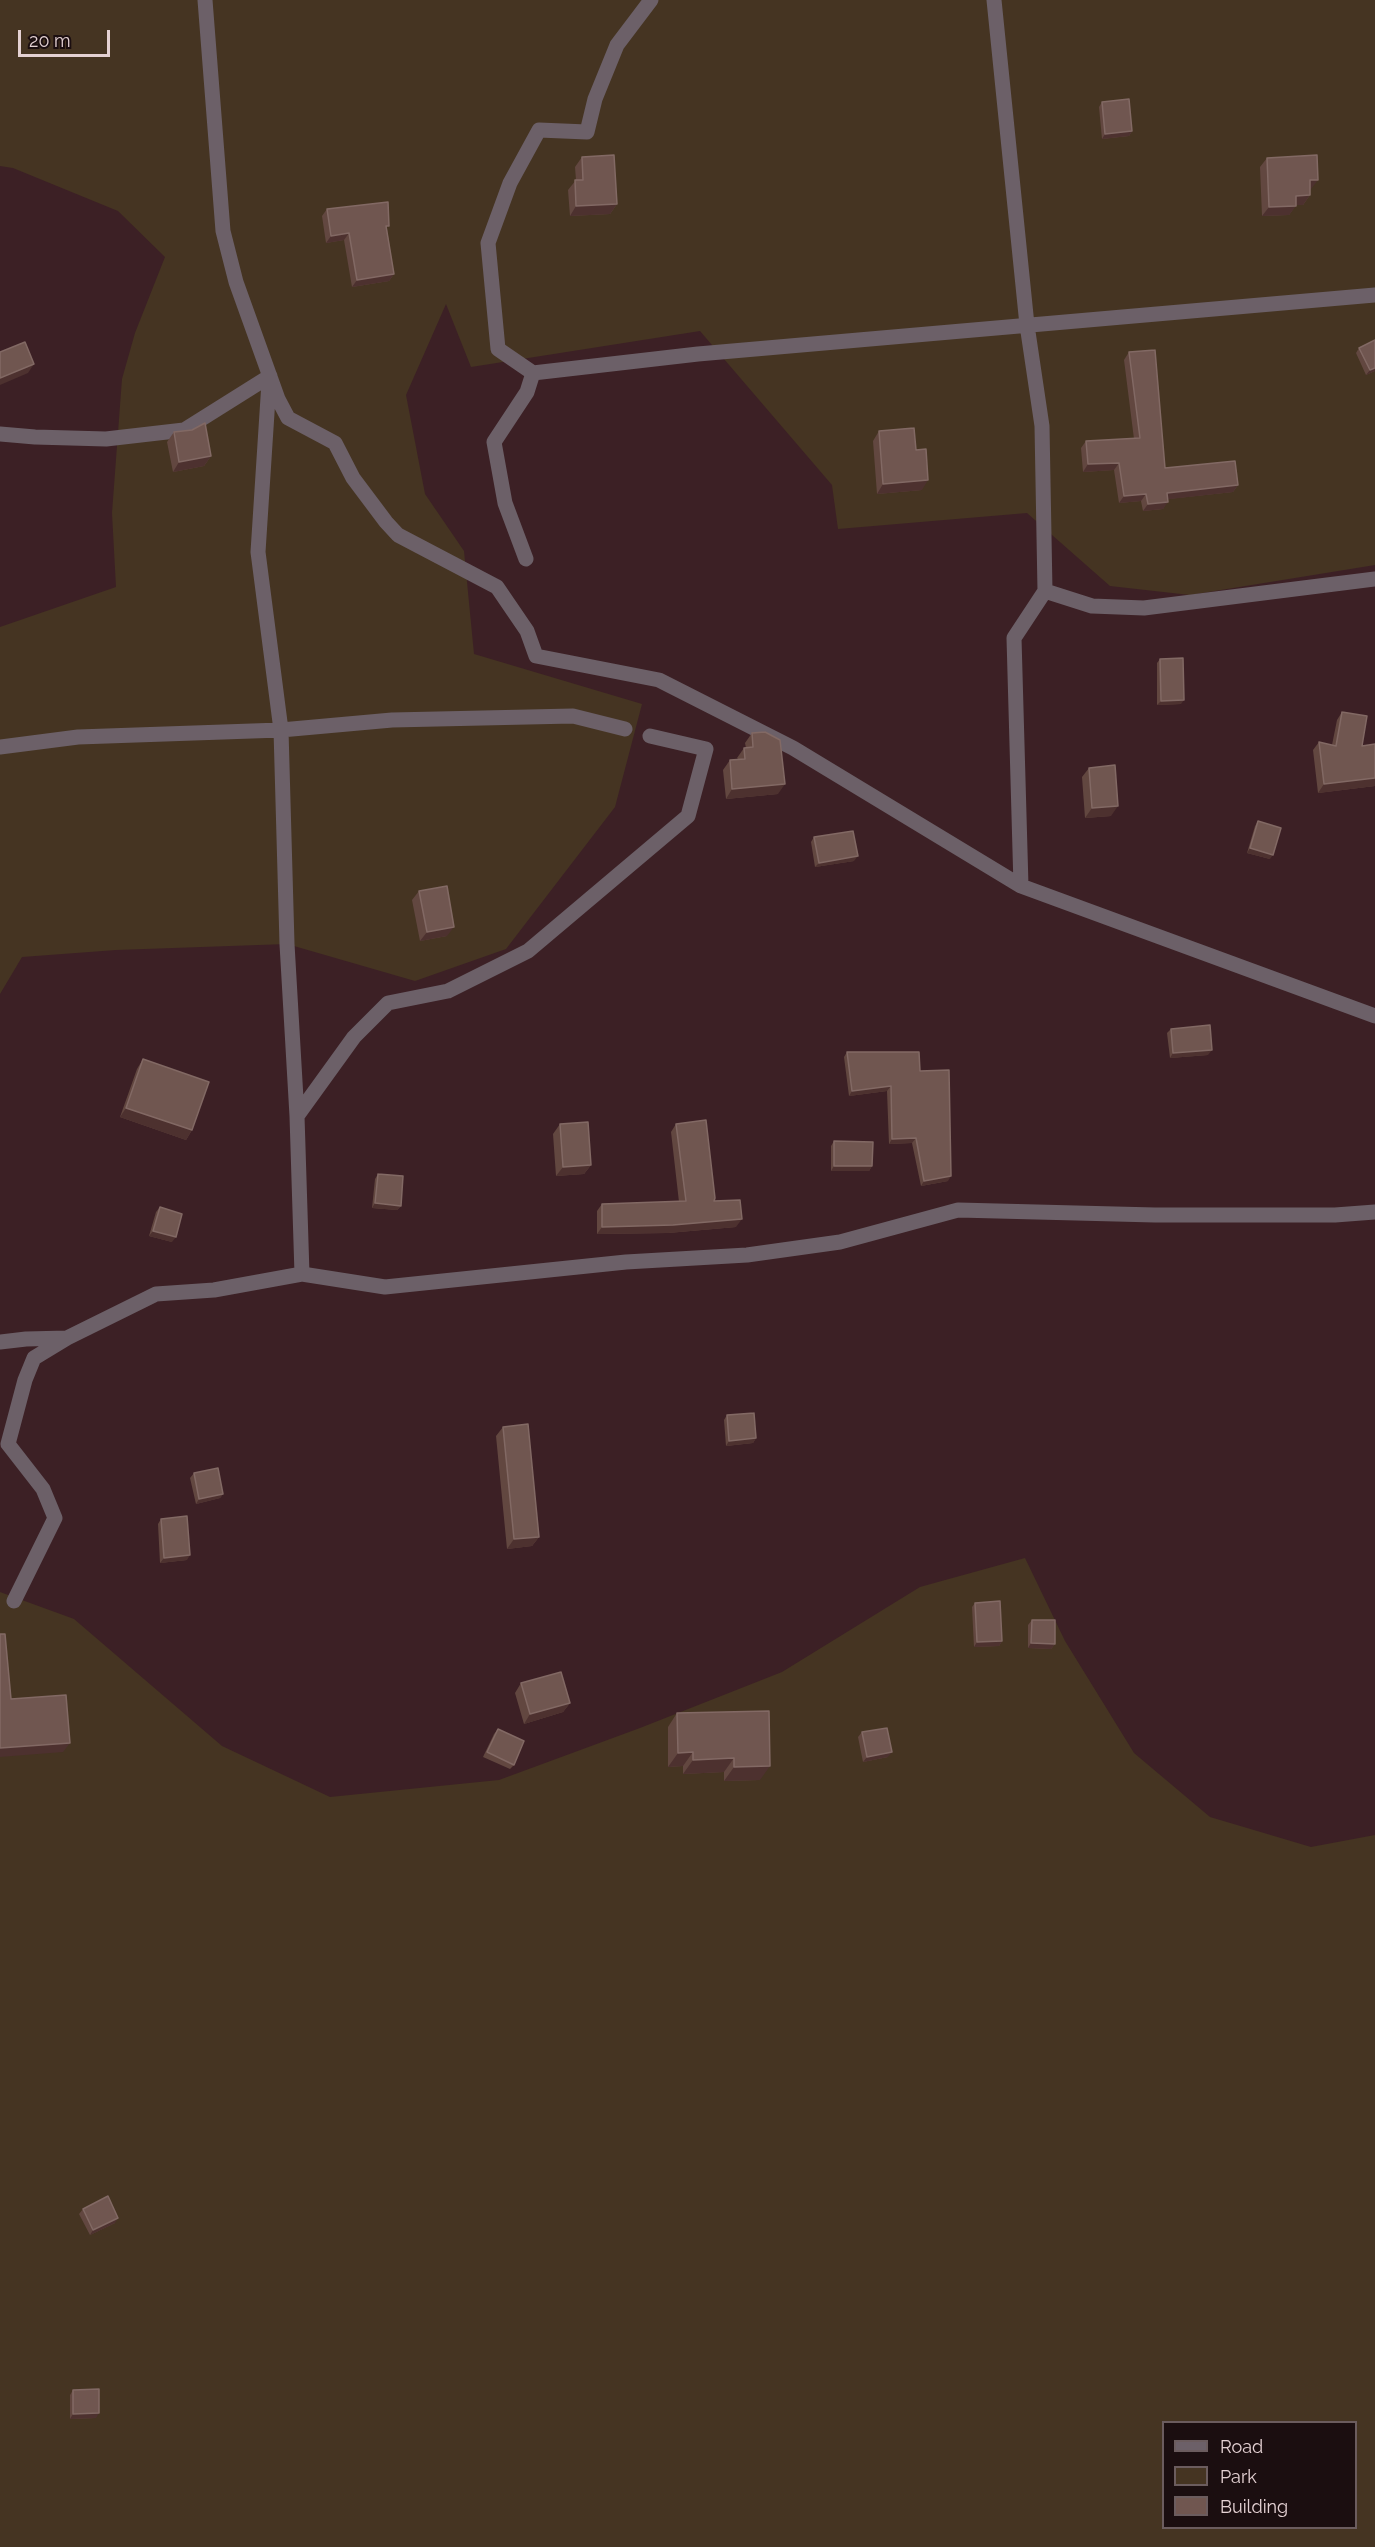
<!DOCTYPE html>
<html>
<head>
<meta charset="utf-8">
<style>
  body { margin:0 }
  #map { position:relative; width:1375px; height:2547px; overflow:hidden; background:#3c2025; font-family:Raleway,sans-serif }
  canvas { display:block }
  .legend { position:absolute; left:1162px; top:2421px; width:195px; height:108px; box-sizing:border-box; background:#1b0e10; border:2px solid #6b5c5e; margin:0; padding:8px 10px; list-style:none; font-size:18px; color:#e4d1d3 }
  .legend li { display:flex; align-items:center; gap:12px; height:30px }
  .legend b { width:30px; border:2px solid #6b5c5e }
  .scale { position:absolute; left:18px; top:30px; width:92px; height:27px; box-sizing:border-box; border:3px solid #e4d1d3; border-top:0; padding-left:8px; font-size:18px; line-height:21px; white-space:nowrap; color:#e4d1d3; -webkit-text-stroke:4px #1b0e10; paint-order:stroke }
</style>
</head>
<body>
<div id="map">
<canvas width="1375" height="2547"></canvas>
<ul class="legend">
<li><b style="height:8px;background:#6c6068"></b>Road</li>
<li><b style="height:16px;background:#453422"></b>Park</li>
<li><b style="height:16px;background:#705650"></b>Building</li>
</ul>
<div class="scale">20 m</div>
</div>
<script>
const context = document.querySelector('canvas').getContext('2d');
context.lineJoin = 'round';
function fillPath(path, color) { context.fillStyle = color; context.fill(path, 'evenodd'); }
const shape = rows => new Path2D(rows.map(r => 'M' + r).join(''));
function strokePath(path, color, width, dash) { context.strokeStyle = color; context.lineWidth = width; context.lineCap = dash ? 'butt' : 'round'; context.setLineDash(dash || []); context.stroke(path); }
const green = shape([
  [0,0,1375,0,1375,565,1190,595,1110,586,1027,513,838,529,832,485,700,331,471,367,446,304,406,395,425,494,464,551,474,654,642,704,615,807,506,949,415,981,287,944,116,950,22,957,0,994,0,627,116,587,112,513,122,379,135,333,165,257,118,211,13,168,0,166],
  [1025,1558,1065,1641,1134,1753,1210,1817,1311,1847,1375,1835,1375,2547,0,2547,0,1592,74,1619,222,1746,330,1797,499,1780,640,1728,782,1672,920,1587],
  [1164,2422,1356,2422,1356,2528,1164,2528]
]);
const street = shape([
  [205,0,223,231,236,282,278,399,288,418,335,443,353,478,386,522,398,535,497,587,527,631,536,656,659,680,793,748,1021,886,1375,1016],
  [994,0,1027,325,1042,426,1045,591,1014,638,1021,886],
  [533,373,698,354,1375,295],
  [269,382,258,552,281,730,287,944,297,1116,302,1274],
  [0,434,35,437,106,439,184,430,270,376],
  [526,559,505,503,494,442,527,392,533,373,498,349,488,243,510,183,539,130,587,132,595,99,617,45,651,0],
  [1045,591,1092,606,1144,608,1375,579],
  [0,747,78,737,281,730,392,720,573,716,625,729],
  [297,1116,354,1037,388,1003,448,991,528,951,688,816,706,749,650,736],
  [0,1342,26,1339,67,1338,156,1294,214,1290,302,1274,385,1287,626,1262,747,1255,840,1242,958,1210,1155,1215,1335,1215,1375,1212],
  [14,1601,55,1518,43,1489,8,1444,25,1380,34,1358,67,1338]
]);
const wall = shape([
  [1102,102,1132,131,1129,136,1102,139,1099,107],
  [582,157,617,204,610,214,570,216,568,190,576,180,575,167],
  [1267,158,1311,189,1310,189,1310,195,1303,205,1296,205,1289,215,1262,216,1260,167],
  [327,209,387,229,394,274,389,281,352,287,344,240,326,243,322,216],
  [1359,348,1375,371,1366,375,1356,353],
  [1129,352,1165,468,1238,485,1233,492,1168,499,1163,509,1143,511,1141,501,1119,503,1114,470,1083,472,1081,448,1086,441,1134,439,1124,360],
  [192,430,211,456,204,466,173,472,167,442,174,432],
  [879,431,916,450,922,490,877,494,873,441],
  [1160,659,1181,704,1157,705,1157,663],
  [1342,712,1362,746,1375,744,1375,786,1318,793,1313,750,1319,742,1332,745,1337,720],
  [752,733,778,794,726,799,723,770,730,760,738,759,737,758,744,748,746,748,745,743],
  [1089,768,1111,816,1085,818,1082,777],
  [1258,821,1270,859,1247,853,1255,826],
  [814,837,854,861,815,867,811,842],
  [419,891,447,936,420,941,412,900],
  [1171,1029,1208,1055,1170,1058,1167,1033],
  [847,1052,920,1071,948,1181,921,1186,912,1143,889,1144,887,1091,849,1096,844,1057],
  [143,1059,192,1130,186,1140,120,1117,137,1069],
  [560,1124,591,1165,584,1174,556,1176,553,1134],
  [676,1124,714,1201,736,1227,668,1233,597,1234,597,1211,602,1204,679,1202,671,1132],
  [834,1141,872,1166,869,1171,831,1171,831,1146],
  [378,1174,401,1206,397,1210,372,1208,375,1179],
  [160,1207,172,1242,149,1236,156,1212],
  [727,1415,756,1438,753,1443,726,1446,724,1420],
  [503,1427,539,1537,532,1546,507,1549,496,1436],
  [194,1473,223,1494,220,1498,196,1504,190,1478],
  [161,1519,187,1560,160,1563,158,1524],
  [975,1603,1002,1641,999,1646,974,1647,972,1607],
  [1032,1620,1055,1644,1051,1649,1028,1648,1028,1625],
  [521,1683,570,1703,563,1712,524,1724,515,1693],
  [677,1713,760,1780,724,1781,724,1772,683,1774,683,1766,668,1767,668,1727],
  [498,1729,514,1765,510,1769,483,1757,494,1734],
  [862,1732,888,1757,863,1762,858,1737],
  [83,2209,115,2223,90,2235,79,2214],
  [73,2390,96,2418,70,2419,70,2395]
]);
const shadedWall = shape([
  [1132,131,1129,136,1102,139,1105,134],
  [1310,180,1318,180,1311,189,1303,190],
  [1310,195,1303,205,1289,205,1296,196],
  [617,204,610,214,570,216,576,206],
  [1296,206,1289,215,1262,216,1269,207],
  [349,233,344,240,326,243,331,236],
  [394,274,389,281,352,287,357,280],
  [34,364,28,373,0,385,0,378],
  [1375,368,1375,371,1366,375,1370,370],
  [211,456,204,466,173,472,179,462],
  [1119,463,1114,470,1083,472,1088,464],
  [928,480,922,490,877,494,883,484],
  [1238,485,1233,492,1162,500,1167,493],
  [1146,494,1141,501,1119,503,1124,496],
  [1168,502,1163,509,1143,511,1148,504],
  [1184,700,1181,704,1157,705,1161,701],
  [1375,778,1375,786,1318,793,1324,784],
  [785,784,778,794,726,799,732,789],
  [1118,806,1111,816,1085,818,1092,808],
  [1250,848,1273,855,1270,859,1247,853],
  [858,856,854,861,815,867,819,863],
  [454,927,447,936,420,941,427,932],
  [1212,1050,1208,1055,1170,1058,1173,1053],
  [891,1086,887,1091,849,1096,852,1091],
  [126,1108,192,1130,186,1140,120,1117],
  [916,1138,912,1143,889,1144,892,1139],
  [591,1165,584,1174,556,1176,563,1167],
  [834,1166,872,1166,869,1171,831,1171],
  [951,1176,948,1181,921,1186,924,1181],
  [375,1203,401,1206,397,1210,372,1208],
  [742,1219,736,1227,668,1233,597,1234,602,1227],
  [153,1231,176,1237,172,1242,149,1236],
  [756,1438,753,1443,726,1446,729,1441],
  [223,1494,220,1498,196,1504,199,1499],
  [539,1537,532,1546,507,1549,514,1539],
  [190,1555,187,1560,160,1563,164,1558],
  [1002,1641,999,1646,974,1647,977,1642],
  [1031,1643,1055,1644,1051,1649,1028,1648],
  [570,1703,563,1712,524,1724,530,1714],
  [70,1743,63,1752,0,1757,0,1748],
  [693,1752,683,1766,668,1767,678,1753],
  [892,1752,888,1757,863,1762,867,1757],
  [734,1758,724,1772,683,1774,693,1760],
  [770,1766,760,1780,724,1781,734,1767],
  [118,2218,115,2223,90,2235,93,2230],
  [99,2413,96,2418,70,2419,73,2414]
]);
const building = shape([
  [1129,99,1132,131,1105,134,1102,102,1129,99],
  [614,155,617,204,576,206,575,180,583,180,582,157,614,155],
  [1317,155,1318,180,1310,180,1310,195,1296,196,1296,206,1269,207,1267,158,1317,155],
  [388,202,389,226,386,226,394,274,357,280,349,233,331,236,327,209,388,202],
  [1375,340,1375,368,1370,370,1359,348,1375,340],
  [25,342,34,364,0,378,0,352,25,342],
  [1155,350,1165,468,1235,461,1238,485,1167,493,1168,502,1148,504,1146,494,1124,496,1119,463,1088,464,1086,441,1140,438,1129,352,1155,350],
  [205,423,211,456,179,462,174,432,192,430,205,423],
  [914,428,916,450,926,449,928,480,883,484,879,431,914,428],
  [1183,658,1184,700,1161,701,1160,659,1183,658],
  [1342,712,1367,716,1362,746,1375,744,1375,778,1324,784,1319,742,1336,746,1342,712],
  [765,732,780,740,785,784,732,789,730,760,745,759,744,748,753,747,752,733,765,732],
  [1115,765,1118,806,1092,808,1089,768,1115,765],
  [1258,821,1281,828,1273,855,1250,848,1258,821],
  [853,831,858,856,819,863,814,837,853,831],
  [447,886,454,927,427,932,419,891,447,886],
  [1210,1025,1212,1050,1173,1053,1171,1029,1210,1025],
  [847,1052,919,1052,920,1071,949,1070,951,1176,924,1181,916,1138,892,1139,891,1086,852,1091,847,1052],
  [143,1059,209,1082,192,1130,126,1108,143,1059],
  [706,1120,715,1198,714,1201,740,1200,742,1219,673,1225,602,1227,602,1204,686,1201,676,1124,706,1120],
  [588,1122,591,1165,563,1167,560,1124,588,1122],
  [834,1141,873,1142,872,1166,834,1166,834,1141],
  [378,1174,403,1176,401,1206,375,1203,378,1174],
  [160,1207,182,1214,176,1237,153,1231,160,1207],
  [754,1413,756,1438,729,1441,727,1415,754,1413],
  [528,1424,539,1537,514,1539,503,1427,528,1424],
  [218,1468,223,1494,199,1499,194,1473,218,1468],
  [187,1516,190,1555,164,1558,161,1519,187,1516],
  [1000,1601,1002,1641,977,1642,975,1603,1000,1601],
  [1032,1620,1055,1620,1055,1644,1031,1643,1032,1620],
  [0,1634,5,1634,11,1699,66,1695,70,1743,0,1748,0,1634],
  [561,1672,570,1703,530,1714,521,1683,561,1672],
  [769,1711,770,1766,734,1767,734,1758,693,1760,693,1752,678,1753,677,1713,769,1711],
  [887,1728,892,1752,867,1757,862,1732,887,1728],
  [498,1729,524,1741,514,1765,487,1752,498,1729],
  [108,2196,118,2218,93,2230,83,2209,108,2196],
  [99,2389,99,2413,73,2414,73,2390,99,2389]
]);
fillPath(green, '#453422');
strokePath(street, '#6c6068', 15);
fillPath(wall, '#624740');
fillPath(shadedWall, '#4d312f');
fillPath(building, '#705650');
strokePath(building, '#826964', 1.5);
</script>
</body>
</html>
